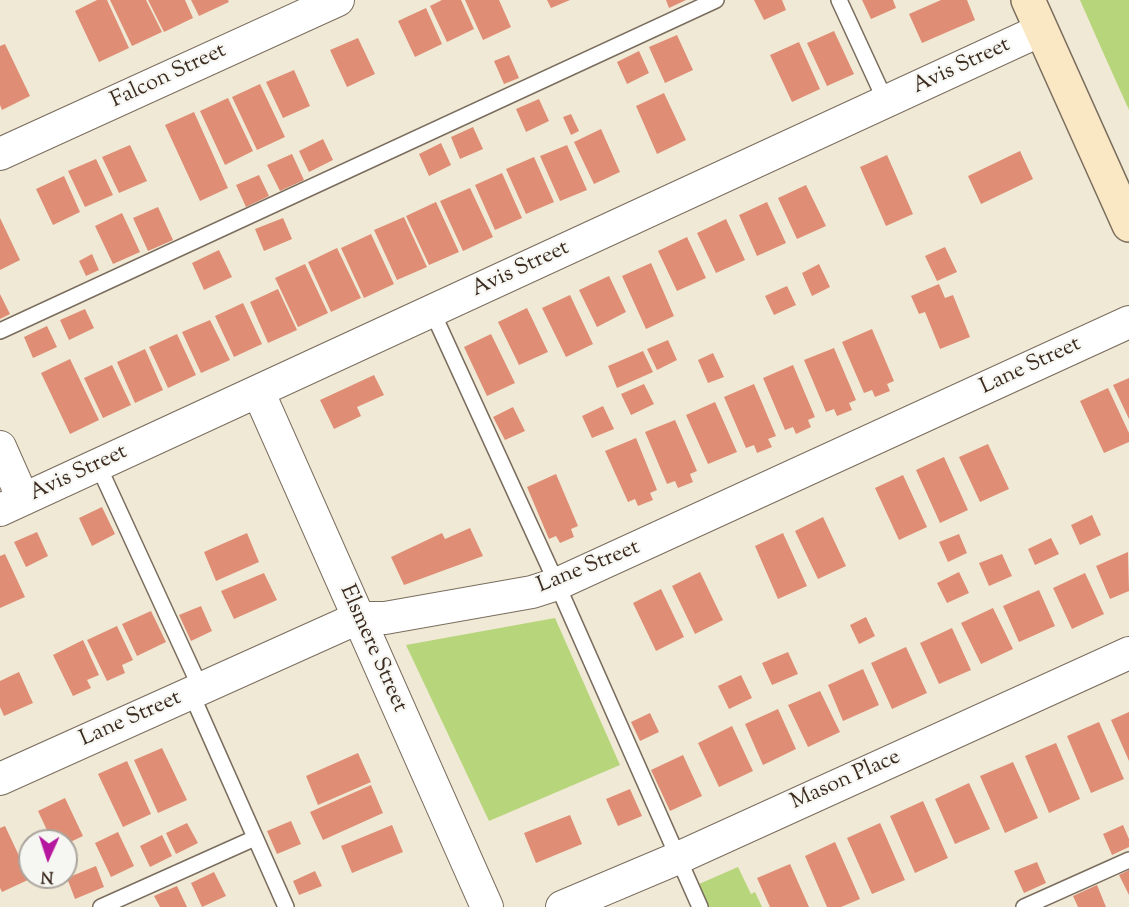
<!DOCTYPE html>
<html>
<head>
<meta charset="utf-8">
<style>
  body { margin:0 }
  #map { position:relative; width:1129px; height:907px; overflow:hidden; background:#f0e9d5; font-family:"Sorts Mill Goudy",serif }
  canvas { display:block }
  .north { position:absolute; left:18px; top:829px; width:60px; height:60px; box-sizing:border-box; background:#f6f6f2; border:2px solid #aba49d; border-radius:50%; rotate:183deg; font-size:16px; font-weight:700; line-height:24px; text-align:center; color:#3b2a1e }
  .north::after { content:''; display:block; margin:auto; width:21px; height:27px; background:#b5179e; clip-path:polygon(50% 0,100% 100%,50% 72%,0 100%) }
</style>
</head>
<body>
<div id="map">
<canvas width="1129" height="907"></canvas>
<div class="north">N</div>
</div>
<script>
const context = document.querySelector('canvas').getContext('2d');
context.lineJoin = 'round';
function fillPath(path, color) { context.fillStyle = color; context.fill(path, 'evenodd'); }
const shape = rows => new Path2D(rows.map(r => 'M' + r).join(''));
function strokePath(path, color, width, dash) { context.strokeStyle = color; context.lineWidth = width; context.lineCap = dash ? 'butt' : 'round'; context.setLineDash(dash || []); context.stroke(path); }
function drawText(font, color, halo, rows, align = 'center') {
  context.font = font + ' "Sorts Mill Goudy",serif'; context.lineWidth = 4.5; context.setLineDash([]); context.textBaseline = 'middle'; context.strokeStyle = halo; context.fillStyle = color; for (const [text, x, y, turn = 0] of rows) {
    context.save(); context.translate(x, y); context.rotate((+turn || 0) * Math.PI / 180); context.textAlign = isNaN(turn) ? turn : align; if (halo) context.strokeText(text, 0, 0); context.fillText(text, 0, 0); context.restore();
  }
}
const green = shape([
  [1080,0,1129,0,1129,110,1102,50],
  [555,618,620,765,489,821,406,645],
  [738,867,751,894,755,892,762,907,709,907,699,884]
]);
const building = shape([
  [97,0,107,0,129,48,99,62,75,11],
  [110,0,146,0,162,32,132,46],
  [148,0,185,0,193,18,164,32],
  [191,0,228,0,229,2,199,16],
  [442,0,461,0,474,29,447,42,430,6],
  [465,0,499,0,511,27,483,40],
  [547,0,570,0,551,8],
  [666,0,686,0,669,8],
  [754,0,782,0,786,10,764,20],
  [862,0,893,0,896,8,871,19],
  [941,0,967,0,975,20,922,43,909,14],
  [426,8,442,44,415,57,398,21],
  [834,31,854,74,827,86,807,43],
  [677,35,693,70,665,83,649,47],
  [358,38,375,74,347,87,330,50],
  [799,42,820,89,792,102,770,55],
  [5,44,30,96,2,110,0,105,0,46],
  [639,51,649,73,627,84,617,62],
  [509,55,519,78,504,84,494,61],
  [294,70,310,106,283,118,266,82],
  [260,84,285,137,257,150,232,97],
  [664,93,686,140,657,154,636,106],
  [228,98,253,151,225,165,200,111],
  [539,99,549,121,526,132,516,109],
  [194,112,228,188,200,201,165,125],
  [571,114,579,131,571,135,563,117],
  [473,127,483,149,460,159,451,137],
  [601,129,620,172,594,184,574,142],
  [323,139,333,160,309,172,299,151],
  [441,143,451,165,429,176,419,154],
  [130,145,147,181,119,193,102,157],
  [567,145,587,190,560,201,540,156],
  [1020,151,1033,179,981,204,968,176],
  [292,154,304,180,280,191,267,165],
  [887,155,913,214,886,226,860,167],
  [534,157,554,202,526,214,506,169],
  [96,159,113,195,85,207,68,171],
  [502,173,522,218,495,230,475,185],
  [259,175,269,196,246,207,236,185],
  [64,176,80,212,53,225,36,189],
  [806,185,826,226,797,239,778,198],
  [470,188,493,237,463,251,440,201],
  [436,202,459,252,429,265,406,216],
  [767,202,786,243,757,256,739,215],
  [158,207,173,240,148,251,133,218],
  [122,213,140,252,113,264,95,226],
  [404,217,427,267,397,280,374,230],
  [0,218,20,260,0,270],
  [283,218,292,239,264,251,255,229],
  [726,219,745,260,716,273,697,233],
  [371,234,394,284,364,298,341,248],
  [687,237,706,278,677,291,658,251],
  [945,247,957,272,937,281,925,256],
  [337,248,361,298,331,312,308,262],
  [219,250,232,277,204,290,192,263],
  [92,254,99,270,86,276,79,261],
  [651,263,674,316,646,329,622,276],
  [305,264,328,313,298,327,275,278],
  [819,264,830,287,812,296,802,273],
  [609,276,626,312,597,327,579,290],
  [939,284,945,298,953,295,970,337,940,349,925,312,919,314,911,296],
  [787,286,796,305,774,315,765,296],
  [278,289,297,330,268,343,250,302],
  [0,294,10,314,0,319],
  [570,295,593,344,566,357,542,308],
  [243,303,262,344,234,357,215,316],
  [527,308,548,352,519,365,498,322],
  [85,309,94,328,69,340,60,320],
  [210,320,230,360,201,373,182,332],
  [47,326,57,347,33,358,24,337],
  [872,329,894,381,887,384,890,391,875,397,872,390,864,393,842,342],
  [177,334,196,375,168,388,149,347],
  [491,334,515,383,487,396,464,347],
  [668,340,677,360,657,370,647,349],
  [834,348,856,400,849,403,852,410,837,416,834,409,826,412,804,360],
  [145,349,163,390,135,403,117,362],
  [643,351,653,372,617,388,608,366],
  [713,353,724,377,708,383,698,360],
  [70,359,99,420,70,434,41,373],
  [112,365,131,405,103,418,84,378],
  [793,365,815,417,808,420,811,427,796,434,793,427,785,430,763,378],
  [374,375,384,395,357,407,361,416,334,429,320,400],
  [1129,378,1129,419,1113,385],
  [644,384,654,404,631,415,621,394],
  [754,384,776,436,768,439,772,447,757,453,754,445,746,448,724,397],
  [1108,388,1129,433,1129,442,1104,453,1080,401],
  [715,402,737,452,708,464,686,415],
  [603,406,614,429,592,438,582,416],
  [513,407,525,431,505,440,493,417],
  [675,420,697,471,690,474,693,482,678,488,675,481,667,484,645,432],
  [636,438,657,490,650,493,653,500,638,506,635,499,628,502,605,451],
  [988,444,1009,489,980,502,959,457],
  [944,457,968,510,940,523,916,470],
  [556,474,578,526,571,529,574,537,560,543,556,536,549,539,527,487],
  [903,475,927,527,899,540,875,488],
  [102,507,115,534,92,546,79,518],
  [1092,515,1101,535,1080,545,1071,525],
  [823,517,846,566,818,579,795,531],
  [470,528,483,556,404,585,391,557,442,533,445,539],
  [37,532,48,556,26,567,14,542],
  [247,533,259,562,216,581,204,552],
  [783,533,807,586,778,599,755,546],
  [959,534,967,553,948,562,939,542],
  [1051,538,1059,554,1035,565,1028,549],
  [1128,552,1129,591,1110,599,1096,566],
  [5,554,25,597,0,608,0,556],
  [1002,554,1012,576,989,586,979,563],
  [700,572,723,620,695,634,672,586],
  [959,572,969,593,947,603,937,583],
  [264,573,277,600,234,619,221,591],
  [1085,573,1104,614,1072,629,1053,588],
  [661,589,684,637,656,651,633,603],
  [1039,590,1055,626,1019,642,1003,606],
  [201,606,212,631,191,641,179,615],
  [993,608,1013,649,981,664,961,623],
  [151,611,166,642,137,656,122,624],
  [866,617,875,636,859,644,850,625],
  [117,626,133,660,122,665,125,673,107,681,87,640],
  [952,628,971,670,939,684,920,643],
  [83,640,99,675,87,680,91,688,73,696,53,655],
  [906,647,927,693,892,709,871,663],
  [788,652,798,674,772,685,762,663],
  [863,669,879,705,843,721,828,685],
  [19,672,33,703,4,716,0,707,0,681],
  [741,675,752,698,729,709,718,686],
  [820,691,840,732,808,747,788,705],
  [778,709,796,749,763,765,745,724],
  [1129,712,1129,761,1111,720],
  [650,713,659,732,640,741,631,722],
  [1099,722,1124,779,1091,793,1067,736],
  [732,726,753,771,719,787,698,743],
  [1056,743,1080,799,1049,813,1025,756],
  [162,748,187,800,158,813,134,760],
  [358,753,371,782,318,805,306,776],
  [683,755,702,796,670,811,651,770],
  [127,761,151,814,123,827,98,774],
  [1013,762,1038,818,1005,833,980,776],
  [969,783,990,829,955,844,935,799],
  [371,785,383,813,323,840,310,812],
  [630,789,642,816,618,826,606,799],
  [65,798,83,836,66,844,66,841,52,841,38,811],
  [923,801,948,858,915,873,890,816],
  [570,815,582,844,536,863,524,833],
  [291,821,301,844,277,854,267,831],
  [187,823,198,843,176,854,166,833],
  [880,823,905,880,872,894,847,838],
  [392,825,403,852,352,873,341,846],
  [1123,825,1129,839,1129,847,1112,855,1103,834],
  [5,826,30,879,2,892,0,888,0,828],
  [118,832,134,866,111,877,95,843],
  [162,835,172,856,150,867,140,846],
  [835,842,860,899,841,907,827,907,805,856],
  [1037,862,1046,883,1024,893,1014,871],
  [790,864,809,907,770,907,757,878],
  [96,866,104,887,75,899,67,878],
  [1129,870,1129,895,1119,875],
  [315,871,322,886,299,895,293,881],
  [214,872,226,896,202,907,191,883],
  [1097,885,1106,907,1078,907,1073,896],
  [177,886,187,907,160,907,154,896]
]);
const lane = shape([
  [839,0,886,102],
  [432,311,557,584,700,907],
  [0,331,716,0],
  [98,465,201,689],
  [191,693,286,907],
  [101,907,255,838],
  [1024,907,1129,860]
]);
const street = shape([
  [0,154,338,0],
  [258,391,487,907],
  [0,447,23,499],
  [0,510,1041,30],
  [0,779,358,618,385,618,532,592,557,584,1129,322],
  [562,907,678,858,1129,653]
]);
const secondary = shape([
  [1028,0,1129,225]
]);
const streetNames = [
  ["Avis Street",962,67,-25],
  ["Falcon Street",169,77,-25],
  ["Avis Street",521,270,-25],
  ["Lane Street",1031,367,-25],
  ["Avis Street",79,474,-25],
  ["Lane Street",589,568,-22],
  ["Elsmere Street",372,649,66],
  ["Lane Street",131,720,-24],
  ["Mason Place",846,781,-24]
];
fillPath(green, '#b7d57b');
fillPath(building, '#df8e75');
strokePath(lane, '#7a6d5e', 18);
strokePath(street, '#7a6d5e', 34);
strokePath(secondary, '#7a6d5e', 36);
strokePath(lane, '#fff', 15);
strokePath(street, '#fff', 32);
strokePath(secondary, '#fae7c3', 33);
drawText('22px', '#3b2a1e', '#f6f6f2', streetNames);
</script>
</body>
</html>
